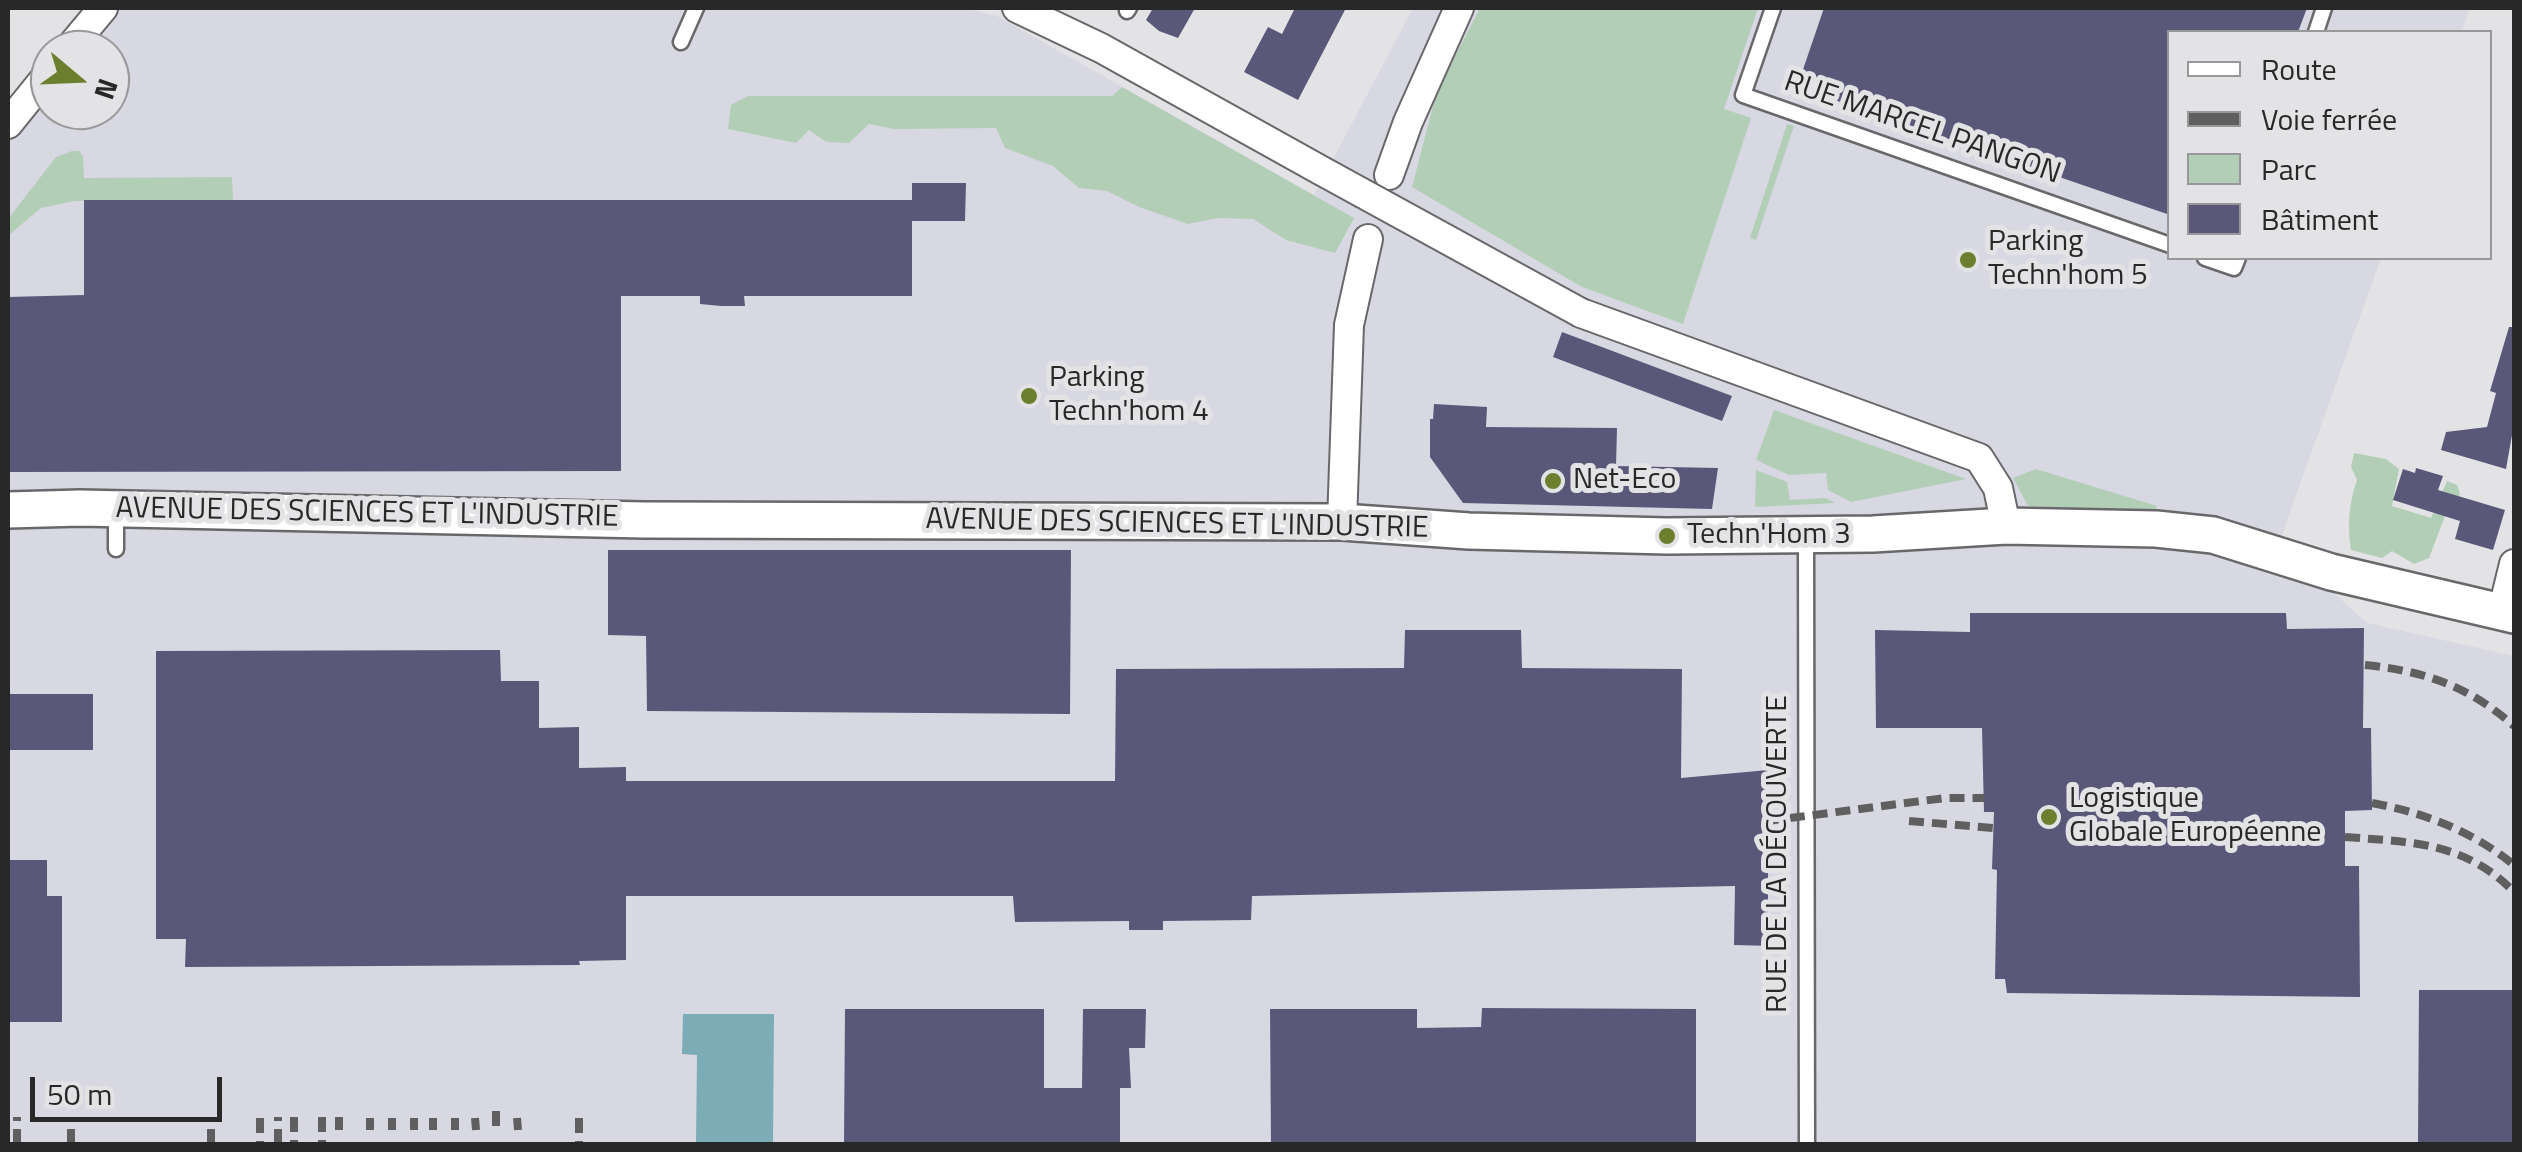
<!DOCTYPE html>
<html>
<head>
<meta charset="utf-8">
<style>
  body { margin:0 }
  #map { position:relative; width:2522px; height:1152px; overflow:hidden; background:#e3e3e6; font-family:"Titillium Web",sans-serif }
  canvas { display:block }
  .frame { position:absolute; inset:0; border:10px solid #282829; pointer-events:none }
  .legend { position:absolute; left:2167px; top:30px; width:325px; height:230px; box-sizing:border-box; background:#e3e3e6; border:2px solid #98989a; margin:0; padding:12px 18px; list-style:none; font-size:30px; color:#282829 }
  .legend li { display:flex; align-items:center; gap:20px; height:50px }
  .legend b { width:50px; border:2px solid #98989a }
  .north { position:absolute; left:30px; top:30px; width:100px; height:100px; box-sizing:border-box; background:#e3e3e6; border:2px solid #98989a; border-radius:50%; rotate:109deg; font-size:28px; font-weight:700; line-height:40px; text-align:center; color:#282829 }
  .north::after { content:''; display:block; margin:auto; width:35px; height:45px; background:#6c7f2e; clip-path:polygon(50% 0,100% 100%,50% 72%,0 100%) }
  .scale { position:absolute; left:30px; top:1077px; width:192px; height:45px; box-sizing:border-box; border:5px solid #282829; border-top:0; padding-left:12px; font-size:30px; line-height:35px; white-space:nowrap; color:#282829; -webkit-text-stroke:8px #e3e3e6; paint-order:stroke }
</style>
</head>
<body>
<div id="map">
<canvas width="2522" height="1152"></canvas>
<div class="frame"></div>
<ul class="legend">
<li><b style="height:12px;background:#fff"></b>Route</li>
<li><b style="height:12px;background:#5f5f60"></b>Voie ferrée</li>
<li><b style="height:28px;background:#b3ceb6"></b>Parc</li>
<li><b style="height:28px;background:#5a5879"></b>Bâtiment</li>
</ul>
<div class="north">N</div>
<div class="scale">50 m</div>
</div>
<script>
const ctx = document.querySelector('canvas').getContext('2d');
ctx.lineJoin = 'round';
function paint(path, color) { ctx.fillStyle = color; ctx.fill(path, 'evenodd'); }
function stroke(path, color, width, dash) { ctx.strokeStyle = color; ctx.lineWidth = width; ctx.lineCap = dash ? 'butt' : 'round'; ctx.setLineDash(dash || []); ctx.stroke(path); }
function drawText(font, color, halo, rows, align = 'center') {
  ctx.font = font + ' "Titillium Web",sans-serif'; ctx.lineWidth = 10; ctx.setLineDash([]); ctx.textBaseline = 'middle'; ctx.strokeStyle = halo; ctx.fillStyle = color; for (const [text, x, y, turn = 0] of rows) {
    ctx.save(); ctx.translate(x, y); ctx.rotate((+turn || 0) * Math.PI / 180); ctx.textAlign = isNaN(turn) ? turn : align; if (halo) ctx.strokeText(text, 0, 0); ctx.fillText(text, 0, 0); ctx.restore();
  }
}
const built = new Path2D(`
  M121 8H963L997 16 1314 195 1413 8H2470L2461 32H2170V258H2381L2279 543 2367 623 2514 656V1144H8V142L50 92V110H110V50H85Z`);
const green = new Path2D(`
  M1480 8H1758L1724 109 1751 118 1683 324 1582 287 1412 187 1437 91Z
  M1122 87 1354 218 1335 253 1286 240 1253 219 1218 218 1188 224 1139 207 1107 191 1079 188 1053 166 1005 148 996 128 894 129 869 124 849 143 826 142 809 130 796 143 728 129 731 105 748 96H1112Z
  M1787 124 1794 126 1756 240 1750 238Z
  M72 151H79L83 156 84 178 232 177 233 200 75 201 41 208 8 236V219L56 157Z
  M1774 410 1966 479 1851 502 1828 490 1826 473 1789 475 1756 460Z
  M2354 453 2386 459 2399 469 2392 506 2431 518 2447 481 2457 485 2460 494 2445 516 2429 558 2414 564 2392 551 2382 558 2351 550C2347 528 2349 501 2357 480L2351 467Z
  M2036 469 2157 506 2155 512 2028 506 2013 478Z
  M1756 470 1787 482 1790 500 1825 498 1836 503 1755 507Z`);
const water = new Path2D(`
  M683 1014H774L773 1144H696L697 1055 682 1054Z`);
const building = new Path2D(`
  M1153 8H1195L1178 38 1159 31 1146 20Z
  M1295 8H1346L1298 100 1244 72 1268 27 1282 34Z
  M1824 8H2307L2298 32H2170V215L1797 87Z
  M912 183H966L965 221H912V296H744L745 306H721L700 304V296H621V471L8 472V297L84 295V200H912Z
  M2509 327H2514V424L2506 469 2441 450 2446 432 2487 427 2496 393 2490 391Z
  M1562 332 1732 396 1722 421 1553 357Z
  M1434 404 1487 407 1486 427 1617 428 1616 466 1718 468 1712 509 1463 503 1430 457V419H1433Z
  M2416 468 2443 476 2438 490 2505 510 2493 550 2455 539 2460 521 2393 500 2403 469 2415 473Z
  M608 550H1071L1070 714 647 711 646 636 608 635Z
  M1970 613H2286L2287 629 2364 628 2363 728H2371L2372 810 2345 811V866H2359L2360 997 2007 993 2005 979H1995L1997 870 1992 869 1994 812H1984L1982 728H1876L1875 630 1970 632Z
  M1405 630H1521L1522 668 1682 669 1681 778 1768 770V916H1773V946L1734 945 1735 886 1252 896 1251 920 1163 921V930H1129V921L1015 922 1013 896H626V960L579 961 580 965 185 967 186 939H156V651L500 650 501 681H539V728L579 727V768L626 767V781H1115L1116 669 1404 668Z
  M9 694H93V750H9Z
  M8 860H47V896H62V1022H8Z
  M2419 990H2514V1144H2418Z
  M1482 1008 1696 1009V1144H1271L1270 1009H1417V1028L1481 1027Z
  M845 1009H1044V1088H1082L1083 1009H1146L1145 1048H1129L1131 1088H1120V1142L844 1144Z`);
const service = new Path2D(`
  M1773 8 1743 95 2170 245
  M1127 11 1129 8
  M2316 32 2324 8
  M681 42 696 8
  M2205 258 2234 268 2238 258
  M116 510V549
  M1806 535 1807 1144`);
const minor = new Path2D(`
  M1017 8 1101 48 1322 171
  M68 50 103 8
  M8 124 50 72
  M1389 175 1408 122 1459 8
  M1581 313 1979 458 1998 488 2006 526
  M1342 522 1349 325 1368 239
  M2502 613 2514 564`);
const tertiary = new Path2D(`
  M8 510 80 508 644 520 1342 522 1469 531 1667 536 1873 534 2006 526 2156 529 2213 535 2331 572 2514 615`);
const rail = new Path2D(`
  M2365 665C2424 671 2469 686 2514 726
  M2372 803C2425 813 2472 831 2514 865
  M1767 821 1945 798H1984
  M1909 821 1994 828
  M2345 837C2411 842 2465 842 2514 892
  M496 1111V1130
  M294 1117V1144
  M322 1117V1144
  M339 1117V1130
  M260 1118V1144
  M370 1118V1130
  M392 1118V1130
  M475 1118 476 1130
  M517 1118 518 1130
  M579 1118V1144
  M414 1130V1118
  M433 1130V1118
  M455 1130V1118
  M17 1144V1117
  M71 1144V1117
  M211 1144V1117
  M278 1144V1117`);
const minorBridge = new Path2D(`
  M1322 171 1581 313`);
const markers = [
  [1968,260,10,"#6c7f2e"],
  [1029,396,10,"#6c7f2e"],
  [1553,481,10,"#6c7f2e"],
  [1667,536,10,"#6c7f2e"],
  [2049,817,10,"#6c7f2e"]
];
const streetNames = [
  ["RUE MARCEL PANGON",1922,129,19],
  ["AVENUE DES SCIENCES ET L'INDUSTRIE",367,514,1],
  ["AVENUE DES SCIENCES ET L'INDUSTRIE",1177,525,1],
  ["RUE DE LA DÉCOUVERTE",1779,854,-90]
];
const poiNames = [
  ["Parking",1988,243],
  ["Techn'hom 5",1988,277],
  ["Parking",1049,379],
  ["Techn'hom 4",1049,413],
  ["Net-Eco",1573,481],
  ["Techn'Hom 3",1687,536],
  ["Logistique",2069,800],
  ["Globale Européenne",2069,834]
];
paint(built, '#d8d8e2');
paint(green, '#b3ceb6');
paint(water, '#7cadb7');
paint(building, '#5a5879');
stroke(service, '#68686b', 19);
stroke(minor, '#68686b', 32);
stroke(tertiary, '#68686b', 40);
stroke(service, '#fff', 14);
stroke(minor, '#fff', 28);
stroke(tertiary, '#fff', 35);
stroke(rail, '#5f5f60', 8, [15, 8]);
stroke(minorBridge, '#68686b', 32, []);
stroke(minorBridge, '#fff', 28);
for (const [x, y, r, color] of markers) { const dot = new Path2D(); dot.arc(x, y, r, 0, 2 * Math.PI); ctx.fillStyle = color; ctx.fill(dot); stroke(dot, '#e3e3e6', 4); }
drawText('30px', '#282829', '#e3e3e6', streetNames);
drawText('30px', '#282829', '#e3e3e6', poiNames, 'left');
</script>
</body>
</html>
